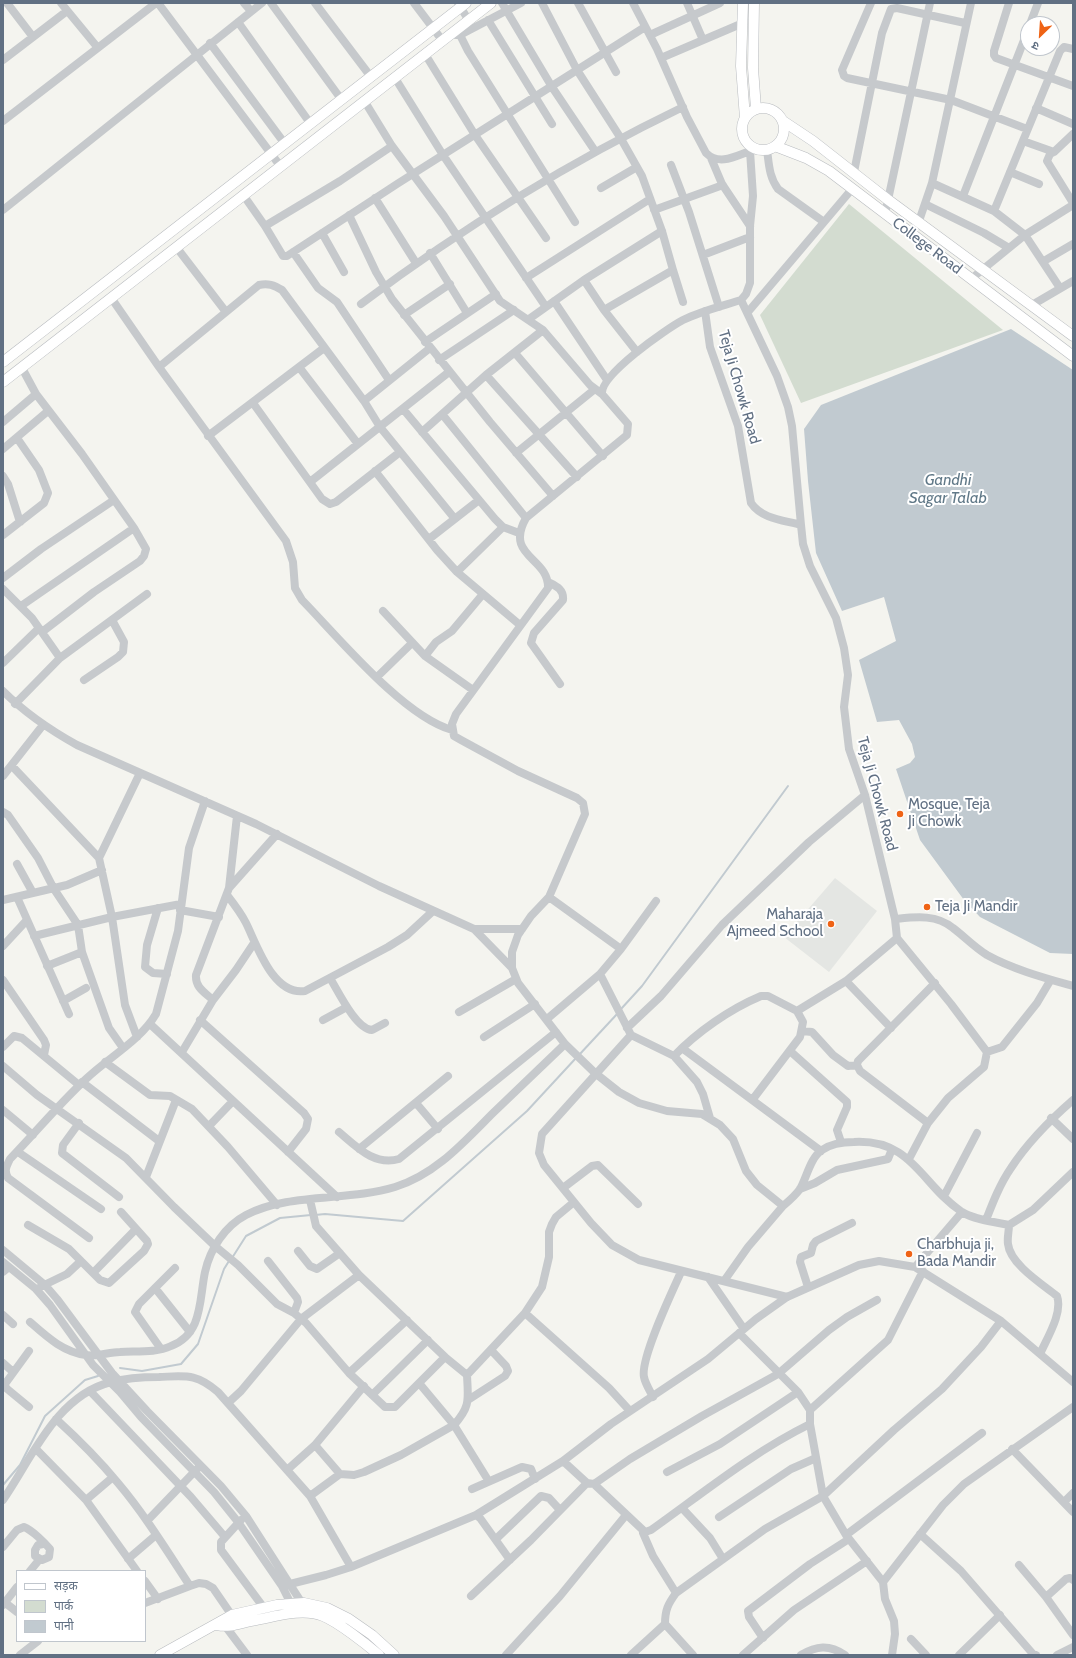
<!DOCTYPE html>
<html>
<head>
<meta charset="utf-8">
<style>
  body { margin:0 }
  #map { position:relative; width:1076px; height:1658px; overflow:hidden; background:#f4f4ef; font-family:Cabin,"Noto Sans Devanagari",sans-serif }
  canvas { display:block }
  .frame { position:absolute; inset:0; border:4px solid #617083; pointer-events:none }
  .legend { position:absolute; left:16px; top:1570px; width:130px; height:72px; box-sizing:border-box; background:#fff; border:1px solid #c0c6cd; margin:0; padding:5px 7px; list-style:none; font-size:12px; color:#617083 }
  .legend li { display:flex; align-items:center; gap:8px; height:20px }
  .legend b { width:20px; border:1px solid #c0c6cd }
  .north { position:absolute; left:1020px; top:16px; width:40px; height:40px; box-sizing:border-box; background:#fff; border:1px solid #c0c6cd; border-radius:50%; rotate:205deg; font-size:11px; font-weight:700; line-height:16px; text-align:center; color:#617083 }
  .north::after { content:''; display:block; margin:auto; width:14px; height:18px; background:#ef6315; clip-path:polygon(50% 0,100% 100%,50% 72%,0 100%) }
</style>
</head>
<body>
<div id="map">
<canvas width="1076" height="1658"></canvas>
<div class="frame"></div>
<ul class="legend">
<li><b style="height:5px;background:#fff"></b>सड़क</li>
<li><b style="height:11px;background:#d3dcd0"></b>पार्क</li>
<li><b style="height:11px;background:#c1cad0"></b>पानी</li>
</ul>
<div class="north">उ</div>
</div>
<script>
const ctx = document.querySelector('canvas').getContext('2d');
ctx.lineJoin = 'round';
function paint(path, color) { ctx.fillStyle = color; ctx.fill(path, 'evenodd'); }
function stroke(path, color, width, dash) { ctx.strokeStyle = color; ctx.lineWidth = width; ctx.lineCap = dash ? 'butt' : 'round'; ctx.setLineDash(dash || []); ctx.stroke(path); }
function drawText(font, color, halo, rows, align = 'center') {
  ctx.font = font + ' Cabin,sans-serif'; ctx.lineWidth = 4; ctx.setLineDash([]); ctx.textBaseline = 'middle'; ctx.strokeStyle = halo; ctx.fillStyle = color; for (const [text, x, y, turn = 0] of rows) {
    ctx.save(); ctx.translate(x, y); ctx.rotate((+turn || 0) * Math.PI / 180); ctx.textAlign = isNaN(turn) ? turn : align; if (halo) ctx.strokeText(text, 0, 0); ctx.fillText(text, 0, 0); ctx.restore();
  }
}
const built = new Path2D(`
  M835 878 877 911 829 972 784 937Z`);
const green = new Path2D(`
  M849 204 1003 330 801 403 760 315Z`);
const water = new Path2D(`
  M1011 329 1073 370V954L1050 953 980 917 964 900 920 840 896 769 910 763 915 757 912 744 899 720 877 722 859 660 896 641 884 597 842 611 816 553 808 481 804 429 821 405Z`);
const stream = new Path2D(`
  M621 1009 642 986 788 786
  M579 1055 618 1013
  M315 1215 325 1214 403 1221 527 1111 576 1058
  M232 1258 246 1236 280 1218 311 1215
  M120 1368 142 1371 181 1364 198 1344 224 1269 229 1261
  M3 1485 20 1465 45 1416 85 1380 98 1376`);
const minor = new Path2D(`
  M7 3 33 37
  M61 3 98 48
  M158 3 281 167
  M244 3 251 11
  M271 3 341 99
  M315 3 371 77
  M414 3 442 40
  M458 3 469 21
  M502 3 552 87 595 151
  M542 3 577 70 620 137 642 176 662 231 673 270 604 310
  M578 3 616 72
  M633 3 657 49 687 117 706 153C719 166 736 156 750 151L752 148
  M687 3 703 40
  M871 3 842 70 844 76 847 78 951 100 1027 129
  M1009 3 994 51V55L996 58 1073 86
  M488 20 552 124
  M238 22 310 123
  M1030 24 1038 3
  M456 35H460L521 3
  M460 35 468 51 575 222
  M650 35 720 3
  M210 43 285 144
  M425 54 475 135 546 238
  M661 58 743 23
  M3 60 67 11
  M395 78 443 155 546 307
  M365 102 392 146 444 216 500 301 543 330 590 385 602 394
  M1036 108 1073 124
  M3 121 156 3
  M1023 141 1054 152 1073 134
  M767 150C769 164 769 177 778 189L824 222
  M750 151 753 196 750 226V283L746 294 741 300C722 306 701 311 683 320 666 329 600 375 602 394L628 424 627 435 526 518C504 557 549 557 548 588L456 714 452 724 454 736 461 740 518 771 577 798 583 803 585 814 549 897 531 916 518 935 512 952V968L518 983 565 1044 595 1073 619 1092 639 1103 667 1111 702 1114 720 1125 733 1139 746 1171 757 1185 783 1206C789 1201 795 1196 800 1189 807 1177 810 1158 822 1150 832 1143 843 1142 854 1142 913 1139 921 1185 962 1212 975 1220 994 1222 1009 1225L1033 1210 1073 1172
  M1054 152 1050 154 1047 161 1073 203
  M711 158 722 184 750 226
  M671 165 689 212 719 307
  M854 172 882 33 891 9 897 8 965 23
  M1010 172 1039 184
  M932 183 994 211 1025 235 1060 288
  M601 188 637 167
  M244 196 265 226 283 256H287L397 184 645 27
  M963 196 1028 30
  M375 198 416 263
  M925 204 984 233 1009 248
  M3 210 262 3
  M654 210 723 185
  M994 211 1060 51 1064 47 1073 49
  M885 214 930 3
  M349 215 376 272 392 299 490 422 553 496
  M919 221 932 183 971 3
  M265 226 340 181 392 146
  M322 233 344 272
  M177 248 226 312
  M293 252 318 288 337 302 389 380
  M430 253 467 313
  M703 255 750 237
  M1044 261 1073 244
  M673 270 683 302
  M526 278 650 199
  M971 279 1025 235 1073 205
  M584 280 604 310 637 352
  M112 299 159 367 286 541 293 562 295 588 302 600C339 638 403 716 452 730
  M741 300 777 376 788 407 792 426 801 525
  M554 301 607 380
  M361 304C462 228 569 162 683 107
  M1032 305 1073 281
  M705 311 710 347 738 426 751 503C762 519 783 520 801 525L803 544 810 566 836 618 844 648 848 675 844 707 849 749 865 795 895 919 897 938 951 1004 987 1052 984 1067 948 1098 928 1123 909 1159
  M748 312 852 189
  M404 315 450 284
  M529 319 584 280 662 231
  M425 342 496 294
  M515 353 603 456
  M439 360 514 310
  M159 367 259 285C268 283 274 285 282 290L364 401 380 427 455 519
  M299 367 358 444
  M22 368 36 394 82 454 134 528 146 549 144 556 140 561 94 592 42 632
  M486 375 577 477
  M364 401 430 348
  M253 403 322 499 330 504 336 502 400 452
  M403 409 495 519 503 527 519 533
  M442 414 526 518
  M3 422 36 394
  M422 432 486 375 543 330
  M208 436 324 348
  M3 449 48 411
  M516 453 595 389
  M375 471 437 550 457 572 520 625
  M3 476 8 484 20 522
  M310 482 449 372
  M3 535 44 503 48 493 39 470 17 438
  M429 539 479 500
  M457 572 503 527
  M3 578 41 549 114 500
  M548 582C556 586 564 589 563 600L534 633 531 643 560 684
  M3 589 32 618 60 658
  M21 606 134 528
  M383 611 425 656 473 690
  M425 656 436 642 452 631 483 594
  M3 663 39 628
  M377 677 412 643
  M84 680 118 657 123 652 124 642 112 620
  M3 691C25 713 50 730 77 745L256 824 379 886 474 929 512 968
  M15 704 60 658 147 594
  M12 766 99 858 112 917 125 1005 137 1037
  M3 776 43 725
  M3 812 8 815 38 858 54 889 78 925 82 952 109 1028 123 1048
  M99 858 140 773
  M17 864 33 893
  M229 888 277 834
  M227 895C234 904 241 913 246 923 257 945 273 996 305 991L388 947 407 935 433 911
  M17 897 69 1014
  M549 897 621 949 600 974 631 1035 674 1056
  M3 900 67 885 102 870
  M158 908 147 945 145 967 153 973 167 974
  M180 910 219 917
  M895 919C915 917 936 914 953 928 965 937 974 947 987 955 1012 969 1045 978 1073 986
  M474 929H522
  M34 936 112 917 181 904
  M3 946 27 920
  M621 949 656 901
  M47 966 82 952
  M330 978C338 991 356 1029 372 1030L385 1023
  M3 980 44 1040 46 1045 44 1055
  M846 981 891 1028
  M213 1000C204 992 195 987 196 975L229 888 237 816
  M63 1001 86 988
  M459 1012 516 979
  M547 1019 600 974
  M200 1020 304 1113 308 1119 306 1129 288 1152
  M323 1020 347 1007
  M150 1024 337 1197
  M627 1028 661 996 722 925 809 842 865 795
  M802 1031 812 1032 833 1055 848 1066 857 1065
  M484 1037 535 1004
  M3 1047 14 1036 22 1038 79 1085
  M682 1048 821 1151
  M790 1051 847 1102V1107L837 1130 841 1142
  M182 1052 213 1000 236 970 254 943
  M987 1052 1002 1047 1037 1003 1050 981
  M105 1062 150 1095 170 1096 192 1109 228 1147 277 1205
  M3 1066 37 1095 126 1158 174 1207 215 1246 238 1265 277 1304 294 1313 306 1323 349 1373 385 1407H395L445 1357 467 1375 525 1313 609 1388 630 1411
  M82 1082 159 1141
  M753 1099 800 1037 803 1022 797 1011
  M416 1103 438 1129
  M3 1110 33 1135
  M710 1118 703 1094 697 1082 674 1056C697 1032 730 1009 761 996H768L797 1011 846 981 897 938
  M1051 1118 1073 1139
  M79 1123 63 1145 62 1153 119 1197
  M928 1123 860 1071 857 1065 858 1061 935 983
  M209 1126 233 1101
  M339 1132C357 1147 374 1166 399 1159L556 1032
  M359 1149 448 1076
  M18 1152 101 1209
  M146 1177 176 1100
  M563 1188 592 1166 598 1165 638 1204
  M800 1189 815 1183 837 1170 888 1159 892 1149
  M944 1196 977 1133
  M310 1200 316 1226 359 1275 445 1357
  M574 1202 591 1223 612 1245 639 1260 787 1297
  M986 1220C993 1202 1000 1184 1011 1168 1028 1142 1050 1120 1073 1100
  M28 1225 69 1249 100 1280 109 1283 144 1251 148 1244 147 1241 121 1212
  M1009 1225C1009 1231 1007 1238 1008 1244 1010 1264 1042 1284 1057 1296 1063 1313 1047 1338 1040 1354
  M89 1238 8 1178C4 1171 6 1167 10 1159 36 1132 59 1104 86 1079 109 1057 140 1041 156 1014L178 931 189 848 205 801
  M3 1250 45 1285 57 1299 112 1373 147 1411 221 1486 246 1516 305 1608
  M298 1251 310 1266 317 1269 340 1253
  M268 1261 297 1298 298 1302 294 1313
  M3 1262 36 1289 50 1305 93 1365 120 1392 141 1417 214 1492 238 1522 282 1586 291 1604 292 1609
  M915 1267 962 1212
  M3 1272 9 1267
  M93 1273 136 1229
  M708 1277 744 1329
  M724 1281 748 1247 783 1206
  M40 1287 67 1274 81 1261
  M808 1287 800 1262 801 1257 811 1253 813 1245 816 1241 852 1223
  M155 1288 190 1332
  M525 1313 542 1287 549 1257V1232L552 1224 556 1217 574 1202 544 1165 539 1153 542 1134 631 1035
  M3 1315 13 1324
  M30 1322C47 1337 63 1352 86 1355 96 1357 109 1352 120 1352 137 1351 156 1353 171 1346 203 1334 199 1300 205 1272 210 1249 225 1226 246 1215 287 1193 349 1201 395 1187 435 1175 464 1142 493 1113 517 1090 541 1067 565 1044
  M739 1333 798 1392 810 1410V1424L823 1496 846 1535 883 1582 885 1599 894 1621 895 1634 892 1655
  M161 1349 135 1312 139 1304 175 1268
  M29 1351 5 1384 6 1388 29 1407
  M3 1363 13 1372
  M349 1373 407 1320
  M467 1375C468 1399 471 1406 454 1425L488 1480
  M90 1391 191 1497 225 1537
  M372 1395 428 1340
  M653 1397C650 1391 645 1383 644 1377 640 1359 672 1292 681 1272
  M468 1400 505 1376 508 1371 506 1366 491 1350
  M228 1403 241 1391 301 1319 359 1275
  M810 1410 888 1340 923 1271
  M56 1419C78 1439 99 1460 118 1483 145 1515 167 1551 190 1586
  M315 1445 340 1474
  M36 1449 86 1500 137 1571
  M1012 1449 1073 1512
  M563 1461 587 1483 594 1484 645 1532 651 1530C703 1493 753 1452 810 1424
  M287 1470 315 1445 364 1386
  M667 1472 720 1444 798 1392
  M594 1484 630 1459 702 1416 778 1374 829 1330 847 1317 877 1300
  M472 1489 522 1467 531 1469 535 1479
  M310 1496 340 1474 354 1475 364 1472 401 1455 454 1425 419 1383
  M3 1500C32 1458 56 1396 111 1382 126 1378 143 1377 159 1377 186 1376 196 1373 218 1392L310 1496 351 1567
  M86 1500 113 1477
  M1064 1502 1073 1493
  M682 1508 710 1538 723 1559
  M476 1515 480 1518 510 1560
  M719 1517 791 1469 816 1458
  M241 1520 221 1542V1550L264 1608
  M147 1521 198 1468
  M645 1532 643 1533 653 1556 676 1593
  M920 1534 961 1571 1033 1654 1036 1655
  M846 1535 982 1433
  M496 1539 541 1496 549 1498 560 1510
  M3 1547 17 1530 24 1527C32 1530 45 1543 50 1549L49 1557 42 1560 35 1556V1550L38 1545 43 1544
  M128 1559 156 1535
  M1019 1565 1046 1597 1073 1635
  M30 1571 39 1560
  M145 1581 158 1599
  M883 1582 943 1505 964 1484 1073 1407
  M282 1586 326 1575 351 1567 476 1515 563 1461 611 1424 708 1359 756 1319 787 1297 859 1265 879 1261 915 1267 1001 1321 1073 1382
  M471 1596 531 1540 587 1483
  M1046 1597 1066 1579 1070 1578 1073 1580
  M3 1601 17 1612
  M145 1603 190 1586 199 1583 206 1584 213 1588 235 1620
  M3 1605 17 1587
  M665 1624C665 1610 668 1604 676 1593L765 1529 823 1496 894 1430 942 1389 981 1347 1001 1321
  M226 1627 247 1655
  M763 1638 749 1617 748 1611 810 1564 849 1539
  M911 1639 926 1655
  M20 1655 38 1641
  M506 1655 560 1596 626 1515
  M631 1655 665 1624 693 1655
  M743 1655 794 1610 867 1561
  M801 1655C816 1646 829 1644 845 1655
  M959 1655 1000 1615
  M1057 1655 1073 1647`);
const major = new Path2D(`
  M743 3 741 66 745 118
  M754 3 753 68 756 109
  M742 129a21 21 0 1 1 42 0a21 21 0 1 1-42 0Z
  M783 121 813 141 887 199 1073 336
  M775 146 806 158 829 171 1073 356
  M3 362 466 3
  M3 382 491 3
  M217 1625C231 1628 242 1622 256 1620 277 1616 303 1608 323 1616 338 1622 366 1644 379 1655
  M160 1655 232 1615 277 1605 304 1603 327 1608 349 1619 372 1635 394 1655`);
const markers = [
  [900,814,4,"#ef6315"],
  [927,907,4,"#ef6315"],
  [831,924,4,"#ef6315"],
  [909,1254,4,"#ef6315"]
];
const streetNames = [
  ["College Road",927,246,37],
  ["Teja Ji Chowk Road",739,387,74],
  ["Teja Ji Chowk Road",877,794,75]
];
const poiNames = [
  ["Mosque, Teja",908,805],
  ["Ji Chowk",908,822],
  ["Teja Ji Mandir",935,907],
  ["Maharaja",823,915,"right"],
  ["Ajmeed School",823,932,"right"],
  ["Charbhuja ji,",917,1245],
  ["Bada Mandir",917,1262]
];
const waterNames = [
  ["Gandhi",948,480],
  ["Sagar Talab",948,498]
];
paint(built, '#e4e6e3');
paint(green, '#d3dcd0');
paint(water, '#c1cad0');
stroke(stream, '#c1cad0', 2);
stroke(major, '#b8bbbf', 11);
stroke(minor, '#c6c9cc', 8);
stroke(major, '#fff', 10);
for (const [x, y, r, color] of markers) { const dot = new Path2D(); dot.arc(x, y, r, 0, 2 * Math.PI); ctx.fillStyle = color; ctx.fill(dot); stroke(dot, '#fff', 1.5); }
drawText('15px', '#617083', '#fff', streetNames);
drawText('15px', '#617083', '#fff', poiNames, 'left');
drawText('italic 16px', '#617988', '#fff', waterNames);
</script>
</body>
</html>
